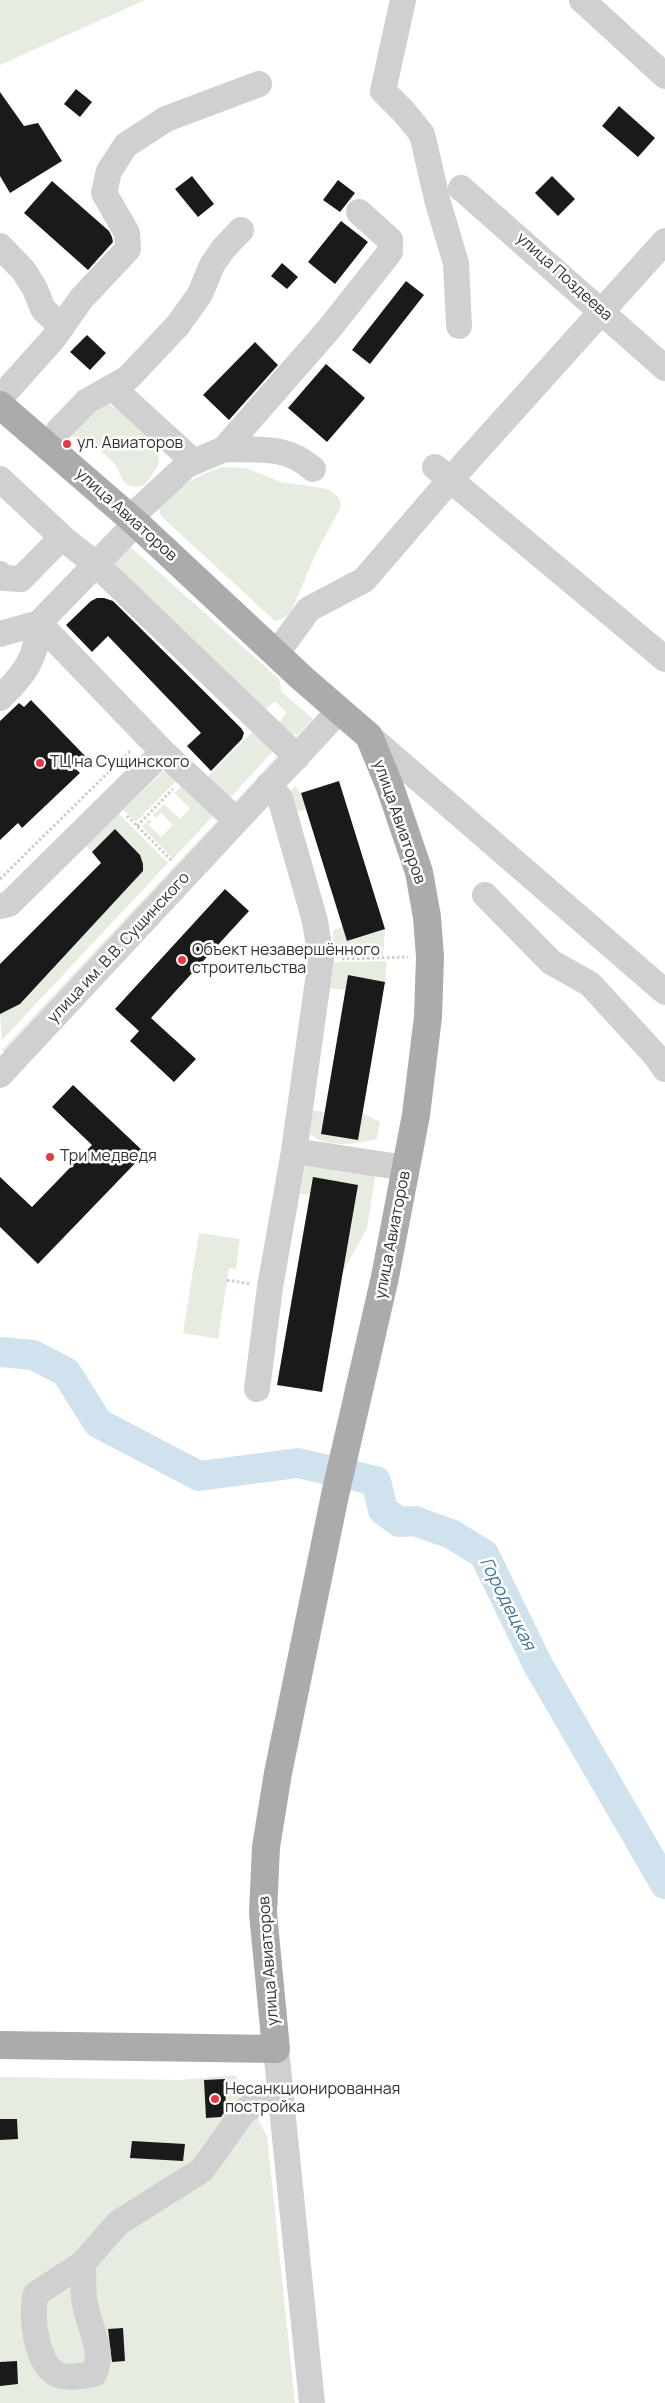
<!DOCTYPE html>
<html>
<head>
<meta charset="utf-8">
<style>
  body { margin:0 }
  canvas { display:block; background:#fff }
</style>
</head>
<body>
<canvas width="665" height="2403"></canvas>
<script>
const ctx = document.querySelector('canvas').getContext('2d');
ctx.lineJoin = 'round';
function paint(path, color) { ctx.fillStyle = color; ctx.fill(path, 'evenodd'); }
function stroke(path, color, width, dash) { ctx.strokeStyle = color; ctx.lineWidth = width; ctx.lineCap = dash ? 'butt' : 'round'; ctx.setLineDash(dash || []); ctx.stroke(path); }
function drawText(font, color, halo, rows, align = 'center') {
  ctx.font = font + ' Manrope,sans-serif'; ctx.lineWidth = 5; ctx.setLineDash([]); ctx.textBaseline = 'middle'; ctx.strokeStyle = halo; ctx.fillStyle = color; for (const [text, x, y, turn = 0] of rows) {
    ctx.save(); ctx.translate(x, y); ctx.rotate((+turn || 0) * Math.PI / 180); ctx.textAlign = isNaN(turn) ? turn : align; if (halo) ctx.strokeText(text, 0, 0); ctx.fillText(text, 0, 0); ctx.restore();
  }
}
const green = new Path2D(`
  M0 0H145L0 65Z
  M107 402C115 412 129 409 139 416 147 422 150 429 154 438 164 461 159 468 143 486 122 489 124 481 116 466 112 460 104 454 99 449 88 441 77 441 65 431Z
  M222 467 246 468 281 482 328 489 339 498 341 507 316 553 291 612 284 618 275 621 161 516 159 507C177 486 197 476 222 467Z
  M126 543 279 679 282 692 313 719 298 735 289 734 278 723 287 713 275 701 265 710 108 563Z
  M254 730 275 749 230 798 208 776Z
  M281 752 282 756 239 805H232Z
  M163 772H167L178 779 136 822 123 810Z
  M183 785 214 815 173 859 142 827 149 819 152 821 148 825 161 837 173 825 161 813 156 818 153 815 164 804 180 819 190 808 174 793Z
  M295 786 301 793 306 809 297 812 291 791Z
  M117 812 168 863 2 1040 0 1012 21 1004 143 871C144 853 127 841 115 829L92 852 84 845Z
  M218 820 219 821 6 1051H1Z
  M343 927 348 941 385 929 383 955 335 956 333 930Z
  M387 961 385 982 348 975 345 990 330 988 334 962Z
  M311 1110 325 1112 321 1134 358 1140 363 1113 380 1122 377 1139C356 1144 327 1149 308 1133Z
  M311 1165 376 1172 367 1228 343 1272 310 1195 300 1194 305 1167Z
  M199 1233 240 1239 236 1269 229 1268 218 1339 183 1333Z
  M235 2075 267 2136 295 2403H0V2077L180 2080Z`);
const river = new Path2D(`
  M0 1352 33 1355 66 1372 98 1423 199 1476 298 1463 376 1481 383 1510 399 1522 415 1521 451 1534 484 1554 538 1665 665 1884`);
const building = new Path2D(`
  M76 89 92 102 80 117 64 104Z
  M0 92 24 126 38 123 62 161 10 193 0 176Z
  M619 106 655 138 638 157 602 126Z
  M192 176 214 204 198 217 175 189Z
  M552 176 575 199 558 216 535 193Z
  M338 180 355 193 340 212 323 200Z
  M52 181 109 231 112 237 113 242 88 270 24 213Z
  M341 221 368 242 335 284 308 262Z
  M282 263 298 277 287 289 271 276Z
  M406 281 424 295 370 364 352 350Z
  M87 335 106 353 90 370 70 352Z
  M255 342 278 365 229 420 203 395Z
  M326 364 365 398 327 442 288 408Z
  M97 598H104L113 601 241 728 244 733 242 739 211 771 187 746 201 733 108 636 92 652 66 625 91 601Z
  M31 700 86 757 75 768 80 773 22 828 18 823 0 840V721L19 703 24 707Z
  M339 781 385 929 347 941 301 793Z
  M115 829 140 855 143 864V871L20 1004 0 1014V964L101 863 92 852Z
  M225 889 249 911 151 1018 196 1059 174 1082 130 1041 139 1031 115 1009Z
  M348 975 385 982 358 1140 321 1134Z
  M73 1085 145 1153 38 1264 0 1227V1177L32 1207 92 1145 52 1107Z
  M313 1177 358 1185 322 1392 277 1385Z
  M225 2079 226 2110 221 2117 206 2118 204 2080Z
  M0 2119H17L18 2139 0 2140Z
  M132 2141 185 2144 183 2161 130 2158Z
  M123 2328 125 2361 112 2362 108 2329Z
  M17 2361 18 2384 0 2386V2362Z`);
const path = new Path2D(`
  M127 816 172 861
  M137 826 173 789
  M0 879 131 750
  M342 959 408 957
  M227 1280 251 1284`);
const minor = new Path2D(`
  M403 0 383 91 403 111 422 134 438 203 456 263 459 326
  M582 0 665 76
  M461 188 665 368
  M0 246 24 271 35 289 43 309 62 327
  M112 387 194 462
  M0 398 53 339 81 299 128 249 127 233 104 193 109 171 126 145 166 119 259 84
  M59 430 87 401 128 378 178 325 200 294 212 265 223 249 241 230
  M224 449C258 450 287 445 313 469
  M435 467 665 659
  M0 479 65 540 97 565 297 757
  M130 518 187 465 224 449 329 329 390 252V240L359 212
  M136 523 39 623 163 752 236 820
  M0 574 4 578 21 579 62 537
  M0 634 39 623C37 658 24 675 0 698
  M276 654 309 609 364 580 450 480 665 241
  M369 736 665 992
  M485 895 551 962 590 984 656 1056 665 1069
  M0 906 9 904 163 752
  M0 1075 339 711
  M294 1151 406 1168
  M257 1389 270 1287 294 1151 321 959 315 921 280 798 268 786
  M276 2049 312 2403
  M83 2263C83 2275 83 2287 84 2298 86 2322 106 2351 94 2374 84 2375 69 2379 59 2375 36 2367 30 2315 36 2294L83 2263 118 2223 202 2170 244 2111 259 2102 281 2096`);
const major = new Path2D(`
  M0 405 136 523 303 679 369 736 390 787 419 872 427 917 430 957 428 1017 416 1115 385 1277 335 1495 278 1773 266 1847 263 1913 276 2049 0 2045`);
const markers = [
  [67,444,5,"#e63946"],
  [40,763,5,"#e63946"],
  [182,960,5,"#e63946"],
  [50,1157,5,"#e63946"],
  [215,2099,5,"#e63946"]
];
const streetNames = [
  ["улица Поздеева",564,277,42],
  ["улица Авиаторов",126,515,42],
  ["улица Авиаторов",399,822,71],
  ["улица им. В.В. Сущинского",119,948,-47],
  ["улица Авиаторов",393,1235,-79],
  ["улица Авиаторов",269,1961,-94]
];
const poiNames = [
  ["ул. Авиаторов",77,444],
  ["ТЦ на Сущинского",50,763],
  ["Объект незавершённого",192,951],
  ["строительства",192,969],
  ["Три медведя",60,1157],
  ["Несанкционированная",225,2090],
  ["постройка",225,2108]
];
const waterNames = [
  ["Городецкая",507,1604,63]
];
paint(green, '#e6ecdf');
stroke(river, '#cfe2ee', 30);
paint(building, '#1a1a1a');
stroke(path, '#cdcdcd', 3, [2.5, 2.5]);
stroke(minor, '#d0d0d0', 26);
stroke(major, '#ababab', 28);
for (const [x, y, r, color] of markers) { const dot = new Path2D(); dot.arc(x, y, r, 0, 2 * Math.PI); ctx.fillStyle = color; ctx.fill(dot); stroke(dot, '#fff', 2); }
drawText('16px', '#333', '#fff', streetNames);
drawText('16px', '#333', '#fff', poiNames, 'left');
drawText('italic 18px', '#3f7597', '#fff', waterNames);
</script>
</body>
</html>
